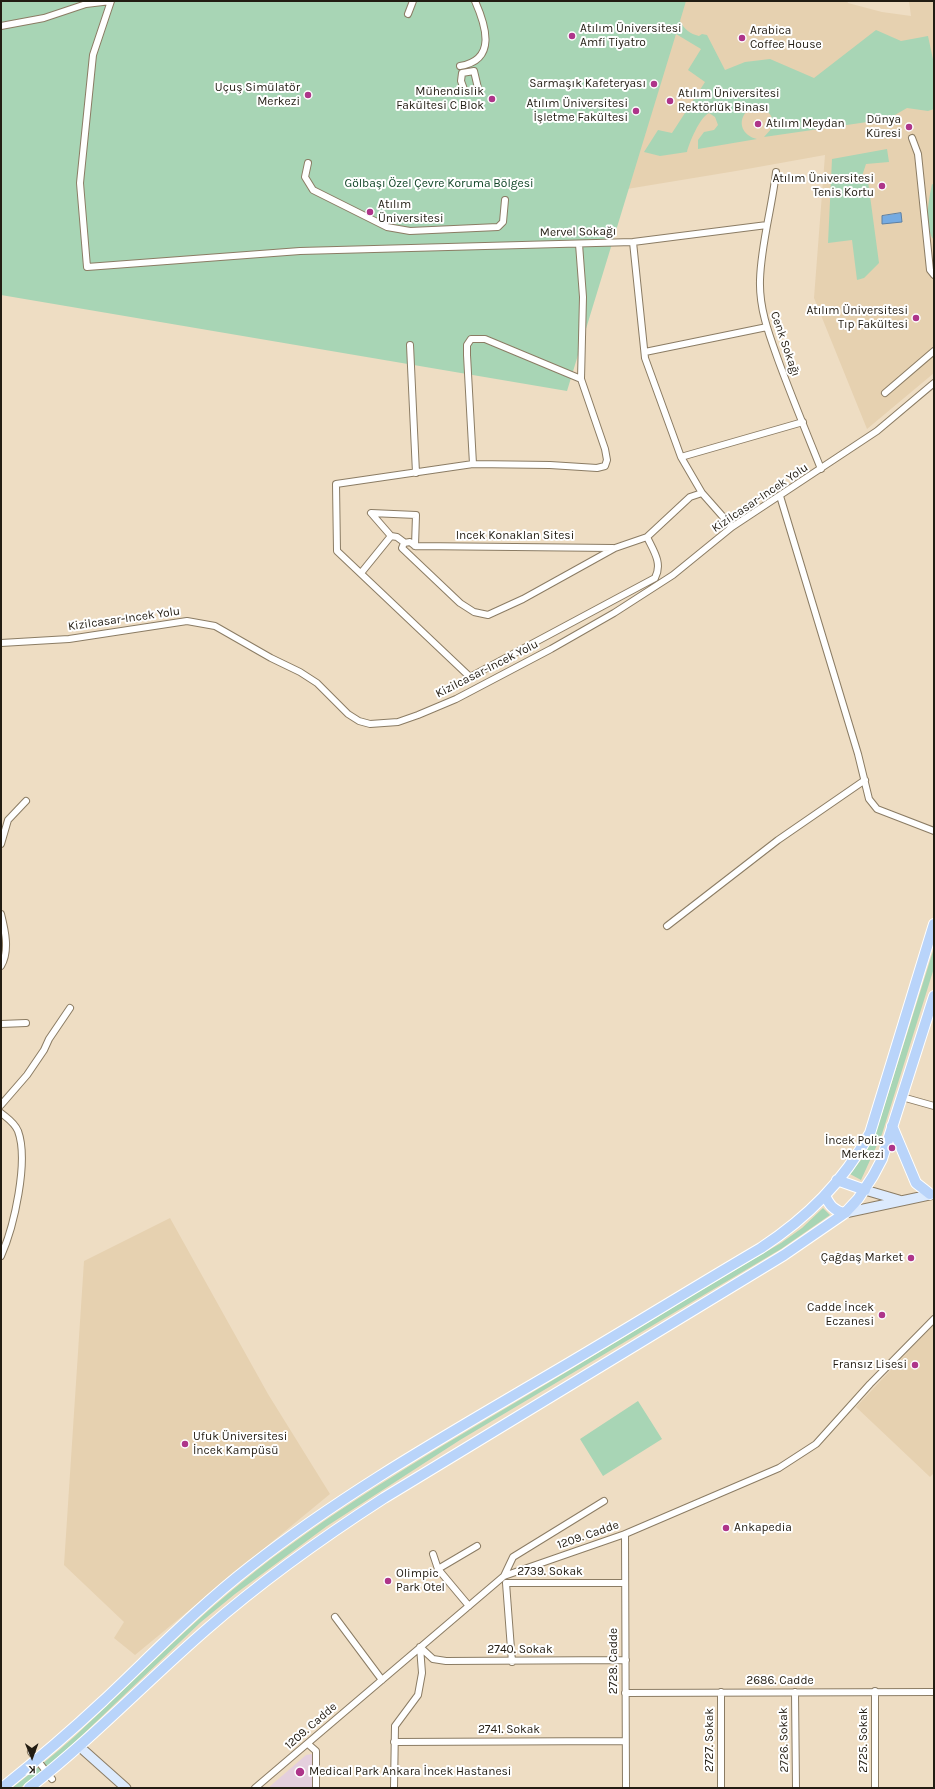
<!DOCTYPE html>
<html>
<head>
<meta charset="utf-8">
<style>
  body { margin:0 }
  #map { position:relative; width:935px; height:1789px; overflow:hidden; background:#eeddc3; font-family:Karla,sans-serif }
  canvas { display:block }
  .frame { position:absolute; inset:0; border:2px solid #221c12; pointer-events:none }
  .north { position:absolute; left:12px; top:1737px; width:40px; height:40px; -webkit-text-stroke:3px #fff; paint-order:stroke; rotate:179deg; font-size:11px; font-weight:700; line-height:16px; text-align:center; color:#221c12 }
  .north::after { content:''; display:block; margin:auto; width:14px; height:18px; background:#221c12; clip-path:polygon(50% 0,100% 100%,50% 72%,0 100%) }
</style>
</head>
<body>
<div id="map">
<canvas width="935" height="1789"></canvas>
<div class="frame"></div>
<div class="north">K</div>
</div>
<script>
const ctx = document.querySelector('canvas').getContext('2d');
ctx.lineJoin = 'round';
function paint(path, color) { ctx.fillStyle = color; ctx.fill(path, 'evenodd'); }
function stroke(path, color, width, dash) { ctx.strokeStyle = color; ctx.lineWidth = width; ctx.lineCap = dash ? 'butt' : 'round'; ctx.setLineDash(dash || []); ctx.stroke(path); }
function drawText(font, color, halo, rows, align = 'center') {
  ctx.font = font + ' Karla,sans-serif'; ctx.lineWidth = 4; ctx.setLineDash([]); ctx.textBaseline = 'middle'; ctx.strokeStyle = halo; ctx.fillStyle = color; for (const [text, x, y, turn = 0] of rows) {
    ctx.save(); ctx.translate(x, y); ctx.rotate((+turn || 0) * Math.PI / 180); ctx.textAlign = isNaN(turn) ? turn : align; if (halo) ctx.strokeText(text, 0, 0); ctx.fillText(text, 0, 0); ctx.restore();
  }
}
const built = new Path2D(`
  M639 1V11L691 1H847L848 3 882 12 911 16 909 1H934V373L867 429 814 298 825 155 736 171 512 208Z
  M170 1218 268 1394 330 1494 135 1655 114 1638 124 1622 64 1565 84 1261Z
  M934 1324V1473L930 1477 856 1407Z`);
const medical = new Path2D(`
  M312 1754V1788H268L306 1755Z`);
const green = new Path2D(`
  M1 1H686L680 21C684 29 690 34 699 36L702 34 707 35 725 70 745 62 770 59 814 78 876 30 901 41 928 36 934 64V109L928 111 907 108 888 119 764 137 772 128C776 112 760 102 746 112 737 123 743 136 757 139L698 149V140L704 132 714 130 718 125 715 117 709 113C700 117 689 143 687 152L660 156 644 152 658 130 672 133 705 82 688 70 701 49 676 34 567 391 1 295Z
  M887 149 889 162 866 164 862 176 868 181 879 263 864 278 857 280 852 240 828 243 832 159Z
  M932 184 934 185V240C923 227 929 199 932 184Z
  M934 948V968L914 1032 882 1134 861 1180 850 1174 864 1156 877 1129Z
  M823 1208 830 1215 781 1249 460 1440 327 1526 235 1594 201 1622 75 1742 45 1769 20 1788H12C33 1771 54 1755 74 1737 135 1680 192 1621 257 1570 343 1503 439 1448 533 1392 616 1343 698 1291 781 1243L802 1228Z
  M638 1401 662 1439 603 1476 580 1439Z`);
const water = new Path2D(`
  M901 213 902 222 882 224V216Z`);
const street = new Path2D(`
  M111 1 93 55 80 183 87 267 300 251 633 242 767 225
  M408 14 413 1
  M1 26 44 18 86 4 111 1
  M460 66C497 60 486 26 475 1
  M465 92 461 81 462 73 474 71 478 88
  M912 138 918 154 930 270 934 275
  M308 163 305 177 313 190 387 227 410 231 498 227 503 222 505 200
  M776 172C772 208 761 244 760 280 759 310 770 337 780 365 793 400 807 434 821 469
  M633 242 645 358 681 457 702 493 732 527
  M579 244 583 297 581 379 605 449 607 460 605 466 597 468 550 465 473 464 336 484 337 551 470 677 655 578C663 563 653 550 647 537
  M410 345 416 473
  M645 352 767 327
  M885 393 934 351
  M681 457 803 422
  M473 464 467 355V345L471 339H485L581 379
  M780 496 858 754 869 799 877 809 934 831
  M391 536 371 513 416 515 415 546
  M415 546 410 542 404 543 402 548 460 603 474 612 488 615 523 599 615 548 647 537 690 497 702 493
  M415 546 613 548
  M361 573 391 536 397 537 405 543
  M1 643 69 639 187 621 215 626 271 658 300 672 317 683 348 714 359 721 370 724 398 722 418 715 456 699 551 649 614 613 673 575 732 527 877 431 934 383
  M1 844 8 820 26 801
  M1 914C5 930 10 951 1 966
  M667 926 778 840 865 780
  M1 1024 26 1023
  M902 1097 934 1106
  M1 1105 27 1075 44 1050 49 1039 70 1008
  M1 1113C8 1119 14 1122 18 1131 29 1161 14 1227 1 1256
  M625 1534 626 1788
  M433 1554 438 1569 469 1606
  M438 1569 477 1546
  M504 1576 513 1557 604 1501
  M335 1617 382 1680
  M420 1647 433 1659 446 1661 626 1660
  M512 1662 506 1583H625
  M875 1691V1788
  M795 1692 796 1788
  M625 1693 934 1692
  M394 1742 625 1741
  M308 1744 316 1751V1788
  M31 1752 52 1779
  M255 1788 504 1576 625 1534 779 1468 816 1444 870 1384 934 1319
  M394 1788 395 1726 418 1695 422 1673 420 1647
  M721 1788V1692`);
const secondary = new Path2D(`
  M865 1190 899 1200
  M845 1213 934 1194
  M80 1747 126 1788`);
const primary = new Path2D(`
  M892 1126 916 1183 930 1194
  M837 1180 865 1190
  M825 1195C829 1205 834 1211 845 1213
  M2 1788C36 1761 70 1732 102 1702 151 1656 198 1607 251 1566 340 1496 438 1440 535 1383 611 1339 686 1292 761 1248 808 1217 843 1182 870 1133L934 924
  M29 1788C92 1739 147 1681 207 1629 263 1580 322 1538 384 1498L784 1255 845 1213 858 1199 873 1176 882 1159 934 996`);
const markers = [
  [572,36,4,"#ae358a"],
  [742,38,4,"#ae358a"],
  [654,84,4,"#ae358a"],
  [308,95,4,"#ae358a"],
  [492,99,4,"#ae358a"],
  [670,101,4,"#ae358a"],
  [636,111,4,"#ae358a"],
  [758,124,4,"#ae358a"],
  [909,127,4,"#ae358a"],
  [882,186,4,"#ae358a"],
  [370,212,4,"#ae358a"],
  [916,318,4,"#ae358a"],
  [892,1148,4,"#ae358a"],
  [911,1258,4,"#ae358a"],
  [882,1315,4,"#ae358a"],
  [915,1365,4,"#ae358a"],
  [185,1444,4,"#ae358a"],
  [726,1528,4,"#ae358a"],
  [388,1581,4,"#ae358a"],
  [300,1772,5,"#ae358a"]
];
const poiNames = [
  ["Atılım Üniversitesi",580,29,"left"],
  ["Amfi Tiyatro",580,43,"left"],
  ["Arabica",750,31,"left"],
  ["Coffee House",750,45,"left"],
  ["Sarmaşık Kafeteryası",646,84],
  ["Uçuş Simülatör",300,88],
  ["Merkezi",300,102],
  ["Mühendislik",484,92],
  ["Fakültesi C Blok",484,106],
  ["Atılım Üniversitesi",678,94,"left"],
  ["Rektörlük Binası",678,108,"left"],
  ["Atılım Üniversitesi",628,104],
  ["İşletme Fakültesi",628,118],
  ["Dünya",901,120],
  ["Küresi",901,134],
  ["Atılım Meydan",766,124,"left"],
  ["Atılım Üniversitesi",874,179],
  ["Tenis Kortu",874,193],
  ["Atılım",378,205,"left"],
  ["Üniversitesi",378,219,"left"],
  ["Atılım Üniversitesi",908,311],
  ["Tıp Fakültesi",908,325],
  ["İncek Polis",884,1141],
  ["Merkezi",884,1155],
  ["Çağdaş Market",903,1258],
  ["Cadde İncek",874,1308],
  ["Eczanesi",874,1322],
  ["Fransız Lisesi",907,1365],
  ["Ufuk Üniversitesi",193,1437,"left"],
  ["İncek Kampüsü",193,1451,"left"],
  ["Ankapedia",734,1528,"left"],
  ["Olimpic",396,1574,"left"],
  ["Park Otel",396,1588,"left"],
  ["Medical Park Ankara İncek Hastanesi",309,1772,"left"]
];
const parkNames = [
  ["Gölbaşı Özel Çevre Koruma Bölgesi",439,184]
];
const streetNames = [
  ["Mervel Sokağı",578,232,-1],
  ["Cenk Sokağı",785,344,71],
  ["Kizilcasar-Incek Yolu",760,498,-34],
  ["Incek Konaklan Sitesi",515,536],
  ["Kizilcasar-Incek Yolu",124,619,-8],
  ["Kizilcasar-Incek Yolu",487,669,-27],
  ["1209. Cadde",588,1535,-19],
  ["2739. Sokak",550,1572],
  ["2740. Sokak",520,1650],
  ["2728. Cadde",614,1661,-90],
  ["2686. Cadde",780,1681],
  ["1209. Cadde",311,1726,-41],
  ["2741. Sokak",509,1730],
  ["2727. Sokak",710,1740,-90],
  ["2726. Sokak",784,1740,-91],
  ["2725. Sokak",864,1740,-90]
];
paint(built, '#e6d1b0');
paint(medical, '#e4cfdd');
paint(green, '#a8d5b5');
paint(water, '#75abe2');
stroke(water, '#5c80a4', 1);
stroke(street, '#8b7c64', 8);
stroke(secondary, '#8b7c64', 11);
stroke(primary, '#fff', 12);
stroke(street, '#fff', 6);
stroke(secondary, '#dceafd', 9);
stroke(primary, '#b9d4fa', 10);
for (const [x, y, r, color] of markers) { const dot = new Path2D(); dot.arc(x, y, r, 0, 2 * Math.PI); ctx.fillStyle = color; ctx.fill(dot); stroke(dot, '#fff', 1.5); }
drawText('12px', '#221c12', '#fff', poiNames, 'right');
drawText('12px', '#104527', '#fff', parkNames);
drawText('12px', '#221c12', '#fff', streetNames);
</script>
</body>
</html>
